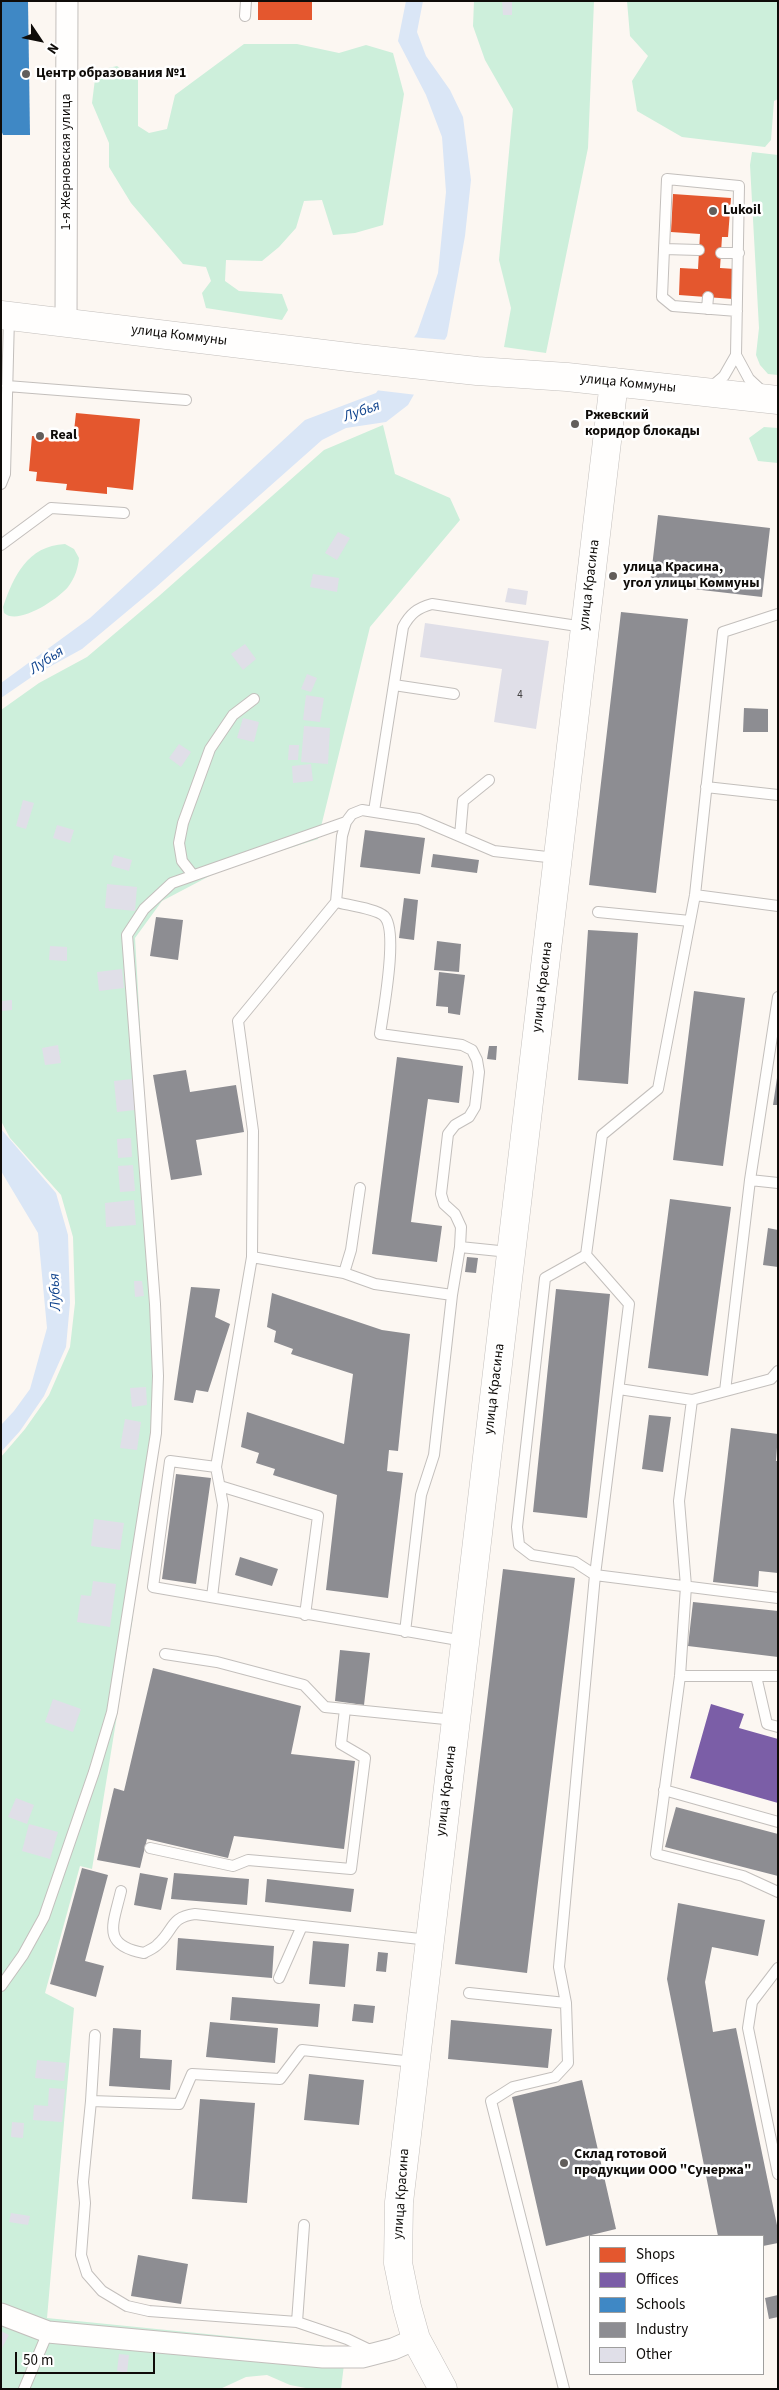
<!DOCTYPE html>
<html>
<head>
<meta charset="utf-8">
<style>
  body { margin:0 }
  #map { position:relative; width:779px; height:2390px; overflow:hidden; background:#fcf7f2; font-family:"Source Sans 3",sans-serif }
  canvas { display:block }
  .frame { position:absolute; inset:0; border:2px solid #0f0c09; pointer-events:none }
  .legend { position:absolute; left:589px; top:2235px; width:175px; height:140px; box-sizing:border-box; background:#fff; border:1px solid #9f9e9d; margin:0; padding:6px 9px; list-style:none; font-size:15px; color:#0f0c09 }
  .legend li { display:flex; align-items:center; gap:10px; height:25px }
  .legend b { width:25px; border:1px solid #9f9e9d }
  .north { position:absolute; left:15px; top:15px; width:50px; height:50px; -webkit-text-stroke:4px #fff; paint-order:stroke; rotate:124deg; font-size:14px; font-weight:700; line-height:20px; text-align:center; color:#0f0c09 }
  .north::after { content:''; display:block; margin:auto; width:18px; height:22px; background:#0f0c09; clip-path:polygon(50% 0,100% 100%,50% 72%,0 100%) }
  .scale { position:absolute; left:15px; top:2352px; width:140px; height:22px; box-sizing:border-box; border:2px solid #0f0c09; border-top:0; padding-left:6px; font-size:15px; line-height:18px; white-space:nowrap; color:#0f0c09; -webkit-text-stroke:4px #fff; paint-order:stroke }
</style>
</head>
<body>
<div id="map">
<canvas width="779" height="2390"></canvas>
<div class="frame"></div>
<ul class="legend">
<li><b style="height:14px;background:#e4572e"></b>Shops</li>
<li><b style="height:14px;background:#7b5ea7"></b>Offices</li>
<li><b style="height:14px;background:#3f88c5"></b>Schools</li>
<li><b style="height:14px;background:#8d8d92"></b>Industry</li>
<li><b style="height:14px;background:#e0dfe8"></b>Other</li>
</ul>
<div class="north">N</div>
<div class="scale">50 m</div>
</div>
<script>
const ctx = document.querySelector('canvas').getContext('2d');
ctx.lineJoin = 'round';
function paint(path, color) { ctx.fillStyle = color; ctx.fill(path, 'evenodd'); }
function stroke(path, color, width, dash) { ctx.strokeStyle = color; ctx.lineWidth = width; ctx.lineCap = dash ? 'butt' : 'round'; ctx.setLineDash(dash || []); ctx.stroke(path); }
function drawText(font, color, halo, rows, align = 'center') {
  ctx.font = font + ' "Source Sans 3",sans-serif'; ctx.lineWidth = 5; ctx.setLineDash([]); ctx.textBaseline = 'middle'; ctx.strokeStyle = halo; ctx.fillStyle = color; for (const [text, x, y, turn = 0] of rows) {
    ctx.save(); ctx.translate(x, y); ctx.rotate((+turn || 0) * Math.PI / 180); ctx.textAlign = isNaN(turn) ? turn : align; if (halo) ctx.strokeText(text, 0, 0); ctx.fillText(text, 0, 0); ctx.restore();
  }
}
const green = new Path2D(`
  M474 1H594L588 148 546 353 504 347 511 308 499 260 513 109 485 60 473 26Z
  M627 1H778V99L774 101 771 140 765 147 682 137 637 111 632 81 648 56 630 36Z
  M244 44H297L339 53 366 45 393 53 404 94 383 225 355 233 333 235 322 200 304 201 296 228 279 247 262 261 226 260 225 281 239 291 282 294 288 310 282 320 206 308 202 293 211 281 206 267 183 264 131 203 109 167V143L92 103 96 71 117 66 138 80V126L149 133 167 129 175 95Z
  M752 152 778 155V375L768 374 760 365 756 355 759 328 750 165Z
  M383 425 395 474 450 498 460 520 370 627 318 839 221 870 162 901 135 938 162 1414 132 1601 133 1617 92 1869 80 1866 45 1993 74 2008 47 2318 346 2348 341 2389H311L290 2385 267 2375 246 2377 220 2389H1V1457L25 1429 49 1395 70 1347 75 1303 73 1237 61 1195 10 1138 1 1121V710L39 683 87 657 159 596 324 450Z
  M764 427 778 428V463L758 461 749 438Z
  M65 544 74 549 79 558C78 568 75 578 68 587 58 599 18 626 4 613L3 607C14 576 27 546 65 544Z`);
const water = new Path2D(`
  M406 1H423L417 32 426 56 450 90 463 117 471 180 465 236 447 336 408 405 386 422 346 428 322 440 155 588 82 649 33 676 1 698V683L90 618 305 420 376 393 417 333 438 273 446 192 442 137 426 95 398 41Z
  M1 1129 56 1193 68 1235 70 1303 66 1347 44 1396 20 1431 1 1452V1425L14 1411 30 1389 47 1328 38 1233 1 1171Z`);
const pier = new Path2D(`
  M411 337 447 340 417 395 375 390Z`);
const shops = new Path2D(`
  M258 1H312V20H258Z
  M673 194 731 198 728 237H722L720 268 735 269 733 299 679 295 680 268 698 269 700 234 671 232Z
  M76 413 140 419 133 490 107 487V494L66 490 67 484 36 481 37 472 29 471 32 436 73 440Z`);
const offices = new Path2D(`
  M711 1704 744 1714 739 1728 778 1739V1803L690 1778Z`);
const schools = new Path2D(`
  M1 1H28L30 135H3L1 130Z`);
const industry = new Path2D(`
  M658 515 770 528 762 597 650 584Z
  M621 612 688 619 656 893 589 885Z
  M744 708 768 709V732H743Z
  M365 830 425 838 420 874 360 867Z
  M433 854 479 860 477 873 431 867Z
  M404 898 418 900 414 940 399 938Z
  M156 917 183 920 178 960 150 956Z
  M588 930 638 933 628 1084 578 1080Z
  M437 941 461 944 459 972 434 970Z
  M439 972 465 975 460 1015 448 1013V1007L436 1006Z
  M694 991 745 998 723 1166 673 1160Z
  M489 1046H497L496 1060 487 1059Z
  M397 1057 463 1066 459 1103 428 1099 411 1222 442 1226 437 1262 372 1254Z
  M186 1070 190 1092 236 1085 244 1132 196 1140 202 1175 171 1180 153 1075Z
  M777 1078H778V1105H773Z
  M670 1199 731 1207 708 1376 648 1368Z
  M768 1228 778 1230V1267L763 1265Z
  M467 1257 478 1258 476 1273 465 1272Z
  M191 1287 220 1289 215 1317 230 1324 208 1392 196 1390 193 1403 174 1400Z
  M556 1289 610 1294 587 1518 533 1512Z
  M272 1293 382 1330 410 1334 398 1451 389 1450 387 1471 403 1473 388 1598 326 1590 337 1495 273 1475 275 1469 256 1463 259 1453 241 1447 247 1412 344 1444 353 1374 291 1354 293 1349 274 1342 276 1331 267 1327Z
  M649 1415 671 1417 663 1472 642 1469Z
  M731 1428 778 1434 776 1461H778V1573L759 1571 758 1587 713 1582Z
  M176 1474 211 1478 196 1584 162 1579Z
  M240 1557 278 1569 272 1586 235 1575Z
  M503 1569 575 1578 527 1973 455 1964Z
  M693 1602 778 1611V1657L688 1646Z
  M340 1650 370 1653 364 1705 335 1701Z
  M153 1668 301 1706 291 1754 355 1761 344 1849 234 1836 228 1858 147 1839 140 1868 97 1860 114 1788 124 1791Z
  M676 1807 778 1834V1876L665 1847Z
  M82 1868 108 1875 85 1961 104 1966 96 1997 50 1984Z
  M140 1873 168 1878 161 1910 134 1905Z
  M174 1873 249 1879 247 1905 171 1899Z
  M267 1879 354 1889 351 1912 265 1902Z
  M678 1903 765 1920 758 1956 712 1947 705 1982 713 2032 736 2028 778 2230V2243L763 2246V2236H718L667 1979Z
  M178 1938 274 1946 272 1978 176 1970Z
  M313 1941 349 1944 345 1987 309 1984Z
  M378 1952 388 1953 386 1972 376 1971Z
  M232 1997 320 2004 318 2027 230 2020Z
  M354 2004 375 2006 373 2023 352 2021Z
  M451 2020 552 2029 548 2068 448 2059Z
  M210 2022 278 2028 275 2063 206 2057Z
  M113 2028 141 2030 140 2058 172 2060 170 2090 109 2086Z
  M309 2074 364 2080 359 2125 304 2120Z
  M582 2080 616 2229 546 2246 512 2097Z
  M200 2099 255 2103 247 2203 192 2199Z
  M138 2255 188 2264 181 2304 131 2296Z
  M778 2295V2317L769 2319 765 2298Z`);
const building = new Path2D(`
  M502 1H512V15H503Z
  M338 532 350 538 337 560 325 553Z
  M313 574 339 578 337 592 310 587Z
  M508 588 528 591 526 605 505 602Z
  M425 623 549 641 536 729 494 722 502 669 420 657Z
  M245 644 256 659 243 670 231 654Z
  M307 674 317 678 311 692 301 689Z
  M306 695 324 698 320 722 303 720Z
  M243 718 259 722 254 742 237 738Z
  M304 726 330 728 328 764 301 762Z
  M179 744 191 752 181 767 169 758Z
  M289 745H299L298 760H288Z
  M311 764 313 781 293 783 292 766Z
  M23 800 34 803 26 829 16 826Z
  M57 825 74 830 70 843 53 838Z
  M114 855 132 860 129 871 111 866Z
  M107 884 137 887 135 911 105 908Z
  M50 946 67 947V961L49 960Z
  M122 969 124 988 99 991 97 972Z
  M12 1000V1010L1 1011V1001Z
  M58 1045 61 1063 45 1065 42 1048Z
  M132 1079 135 1110 117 1112 114 1081Z
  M131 1138 132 1157 118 1158 117 1139Z
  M133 1165 135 1191 120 1192 118 1166Z
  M134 1200 136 1225 106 1227 105 1203Z
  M134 1281H142L144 1296 135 1297Z
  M146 1387 147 1405 132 1407 130 1388Z
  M125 1419 141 1422 137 1450 120 1448Z
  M94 1519 124 1523 120 1550 91 1546Z
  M93 1581 116 1584 110 1627 77 1622 81 1595 91 1596Z
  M53 1699 81 1709 73 1732 45 1722Z
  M16 1798 34 1805 27 1824 8 1817Z
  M29 1824 58 1832 50 1859 22 1851Z
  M37 2060 66 2063 64 2081 35 2078Z
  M49 2088 65 2089 62 2122 33 2120 34 2105 48 2106Z
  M12 2122 24 2123 23 2138 11 2137Z
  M11 2213 30 2216 28 2225 9 2222Z
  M1 2331 9 2335 1 2350Z
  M119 2354 129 2355 127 2373 117 2371Z`);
const service = new Path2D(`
  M245 16 246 1
  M664 249 667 179 739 186 736 355 724 376 710 388
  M699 250 664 249 662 297 673 306 737 311
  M721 253H739
  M707 309 708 297
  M736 355 749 379 763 392
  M7 386 186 400
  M1 484 5 474 9 317
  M1 545 51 508 124 513
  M394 685 454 694
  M706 787 778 795
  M374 811 403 627C410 614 417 608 432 604L584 627
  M460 836 463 801 489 780
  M193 875 182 861 179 843 183 823 210 749 233 715 254 699
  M695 895 778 906
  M336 902C347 905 377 909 384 916 399 930 383 1012 380 1034L462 1045 472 1050 477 1060 479 1072 475 1107 469 1117 455 1125 448 1134 441 1194 444 1204 455 1214 461 1227 460 1247 452 1295 434 1455 421 1495 405 1632
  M598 912 690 921
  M750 1180 778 1183
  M460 1247 509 1252
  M586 1255 545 1278 517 1527 519 1545 532 1555 575 1562 595 1575 778 1598
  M252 1257 344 1273 375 1284 452 1295
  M344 1273 351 1250 360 1188
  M778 1371 771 1379 692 1400 679 1501 686 1586 680 1676 656 1854 743 1876 778 1892
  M619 1389 692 1400
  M725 1391 750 1180 778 997
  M216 1467 170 1461 153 1587 464 1641
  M220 1486 318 1516 305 1615
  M212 1597 223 1505 216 1467 252 1257 253 1131 238 1021 336 902 342 836 346 822 352 814 362 810 419 819 494 851 556 858
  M165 1654 217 1662 304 1685 325 1707 455 1720
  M680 1676H778
  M756 1676 767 1724 778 1727
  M664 1790 778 1822
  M150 1848 233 1866 248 1860 351 1869 365 1758 341 1744 345 1709
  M121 1891C113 1925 101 1945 144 1953 149 1950 155 1948 158 1944 174 1930 170 1917 195 1914L429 1940
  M778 1968 752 2002 748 2028 778 2174
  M279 1978 302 1926
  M1 1986 23 1955 44 1917 94 1772 112 1712 156 1433 158 1376 155 1304 127 935 144 909 172 883 346 822
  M469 1993 566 2003
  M95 2035 91 2101 83 2182 85 2203 81 2255 87 2274 102 2291 127 2306 149 2311 297 2322 347 2339 372 2351
  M91 2101 179 2104 192 2074 280 2079 302 2050 414 2062
  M297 2322 304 2225
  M24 2389 48 2332
  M564 2389 491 2101 513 2087 555 2077 568 2063 566 2003 559 1967 595 1575 629 1304 586 1255 602 1135 658 1089 695 895 723 632 778 614`);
const minor = new Path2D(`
  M66 322 67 1
  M1 2314 48 2332 323 2357H362L393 2349 416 2339`);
const secondary = new Path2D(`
  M1 315 357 358 477 371 567 377 778 400
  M443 2389 416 2339 407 2307 398 2263 399 2202 614 382`);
const markers = [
  [26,74,5,"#625e5b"],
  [713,211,5,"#625e5b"],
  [575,424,5,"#625e5b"],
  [40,436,5,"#625e5b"],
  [613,576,5,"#625e5b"],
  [564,2163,5,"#625e5b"]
];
const numberNames = [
  ["4",520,696]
];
const poiNames = [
  ["Центр образования №1",36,74],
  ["Lukoil",723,211],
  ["Ржевский",585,416],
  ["коридор блокады",585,432],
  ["Real",50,436],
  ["улица Красина,",623,568],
  ["угол улицы Коммуны",623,584],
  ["Склад готовой",574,2155],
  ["продукции ООО \"Сунержа\"",574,2171]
];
const streetNames = [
  ["1-я Жерновская улица",67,162,-90],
  ["улица Коммуны",179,336,7],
  ["улица Коммуны",628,384,6],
  ["улица Красина",590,585,-83],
  ["улица Красина",543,987,-83],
  ["улица Красина",495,1389,-83],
  ["улица Красина",447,1791,-83],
  ["улица Красина",402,2194,-86]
];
const waterNames = [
  ["Лубья",362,412,-19],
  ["Лубья",47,661,-34],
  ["Лубья",56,1292,-92]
];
paint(green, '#cdefdb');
paint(water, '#dae6f6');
paint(pier, '#fcf7f2');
paint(shops, '#e4572e');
paint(offices, '#7b5ea7');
paint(schools, '#3f88c5');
paint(industry, '#8d8d92');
paint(building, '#e0dfe8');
stroke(service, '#c3bfbc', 12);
stroke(minor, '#c3bfbc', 23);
stroke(secondary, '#c3bfbc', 29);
stroke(service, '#fffefd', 10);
stroke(minor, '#fffefd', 21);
stroke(secondary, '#fffefd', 28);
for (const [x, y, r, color] of markers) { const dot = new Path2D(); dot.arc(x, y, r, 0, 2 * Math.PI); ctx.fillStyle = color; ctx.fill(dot); stroke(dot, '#fff', 2); }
drawText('11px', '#434141', null, numberNames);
drawText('bold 14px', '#0f0c09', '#fff', poiNames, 'left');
drawText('14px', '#0f0c09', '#fff', streetNames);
drawText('italic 15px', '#13468f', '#fff', waterNames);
</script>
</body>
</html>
